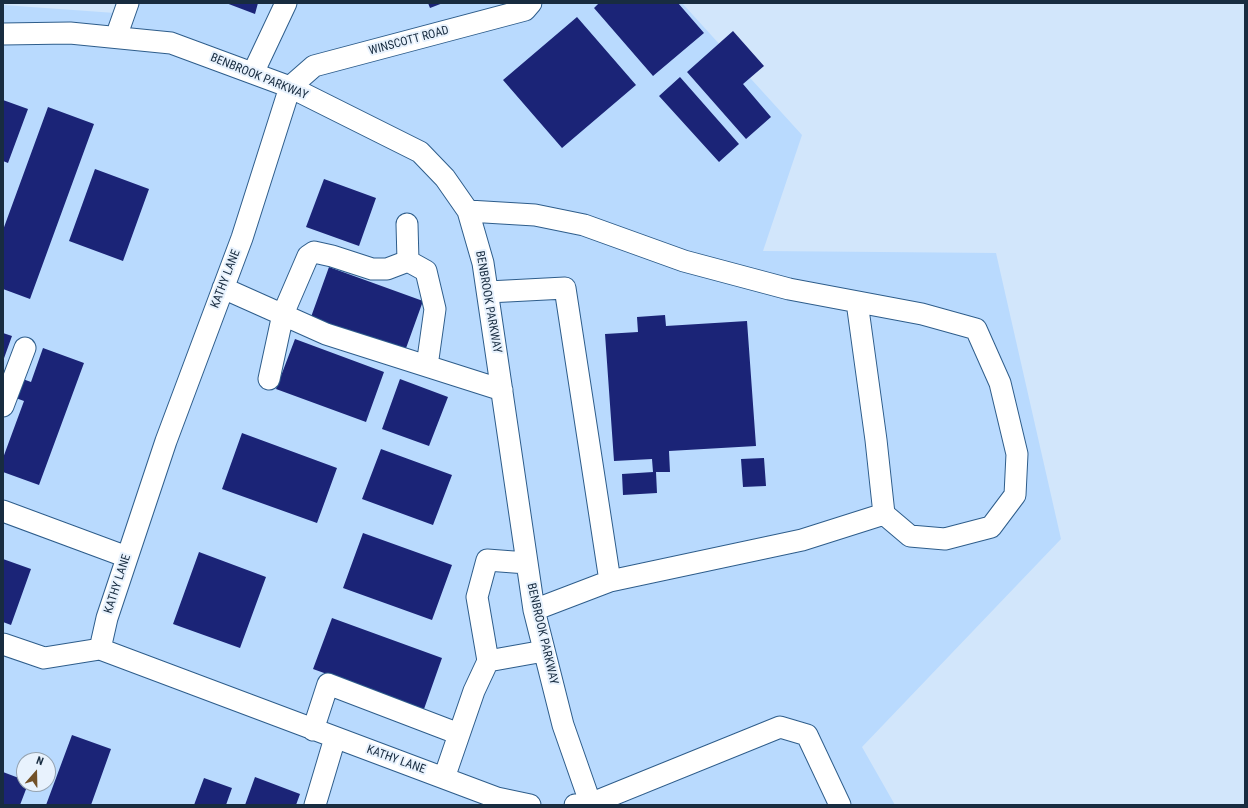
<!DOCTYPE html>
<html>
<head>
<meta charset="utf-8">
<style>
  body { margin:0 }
  #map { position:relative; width:1248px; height:808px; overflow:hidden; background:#d2e6fb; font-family:"Roboto Condensed",sans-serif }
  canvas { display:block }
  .frame { position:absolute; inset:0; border:4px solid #182c40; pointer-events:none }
  .north { position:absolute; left:16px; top:752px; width:40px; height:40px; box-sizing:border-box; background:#e8f2fd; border:1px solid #95a3b1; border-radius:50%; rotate:20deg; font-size:11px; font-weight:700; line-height:16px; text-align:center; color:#182c40 }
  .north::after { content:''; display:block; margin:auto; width:14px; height:18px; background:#725128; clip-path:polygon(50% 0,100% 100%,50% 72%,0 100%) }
</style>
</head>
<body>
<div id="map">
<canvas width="1248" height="808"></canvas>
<div class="frame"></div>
<div class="north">N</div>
</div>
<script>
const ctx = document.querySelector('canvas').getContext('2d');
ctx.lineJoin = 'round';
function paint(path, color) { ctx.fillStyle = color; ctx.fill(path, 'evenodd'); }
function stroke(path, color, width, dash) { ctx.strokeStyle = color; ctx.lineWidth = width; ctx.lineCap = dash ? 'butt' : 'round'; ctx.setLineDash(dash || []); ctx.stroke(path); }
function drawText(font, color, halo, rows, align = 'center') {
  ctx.font = font + ' "Roboto Condensed",sans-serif'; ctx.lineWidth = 4; ctx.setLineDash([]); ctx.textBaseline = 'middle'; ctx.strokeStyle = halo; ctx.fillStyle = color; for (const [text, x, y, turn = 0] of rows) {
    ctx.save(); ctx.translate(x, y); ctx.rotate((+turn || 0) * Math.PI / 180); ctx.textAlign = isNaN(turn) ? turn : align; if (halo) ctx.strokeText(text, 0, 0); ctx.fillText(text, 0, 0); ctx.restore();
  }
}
const built = new Path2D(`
  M115 3H682L802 135 763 251 996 253 1061 539 862 747 895 805H3V5L115 13ZM24 760H48V784H24Z`);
const building = new Path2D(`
  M226 3H258L255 14Z
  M428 3H443L430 8Z
  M599 3H678L704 33 653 76 594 8Z
  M577 17 636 85 562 148 503 80Z
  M733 31 764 66 743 84 771 117 746 139 687 72Z
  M680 77 739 144 719 162 659 96Z
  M3 100 28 109 8 163 3 161Z
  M48 107 94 124 30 299 3 289V230Z
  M95 169 149 189 123 261 69 241Z
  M324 179 376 198 359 246 306 227Z
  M329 267 423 301 405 351 311 317Z
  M665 315 666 326 747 321 756 446 669 451 670 472H656L657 493 623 495 622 474 653 472 652 459 614 461 605 334 638 332 637 317Z
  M3 333 12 336 3 361Z
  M295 339 384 372 366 422 276 389Z
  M43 348 84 363 39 485 3 472V458L24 401 13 397 20 378 31 382Z
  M400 379 448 397 429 446 382 429Z
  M242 433 337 468 317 523 222 489Z
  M381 449 452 475 433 525 362 499Z
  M764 458 766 486 743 487 741 459Z
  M363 533 452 565 432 620 343 588Z
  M199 552 266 577 240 648 173 624Z
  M3 559 31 569 11 625 3 622Z
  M332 618 442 658 424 709 313 669Z
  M72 735 111 749 91 805H46Z
  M3 772 24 780V784H28L20 805H3Z
  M255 777 300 794 296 805H245Z
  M204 778 232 788 226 805H194Z`);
const minor = new Path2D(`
  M3 34 70 33 171 43 290 87 420 152 445 178 468 211 483 263 534 610 563 725 591 805
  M116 37 128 3
  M253 73 286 3
  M468 211 535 215 584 225 684 261 789 289 922 314 976 329 1000 383 1017 454 1015 495 991 527 945 539 910 536 884 514 802 540 610 581 565 288 488 292
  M408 261 426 271 435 309 427 366
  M223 288 326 334 502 390
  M857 302 876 440 884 514
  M269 379 283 314 308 256 314 252 332 256 372 269H387L408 261 407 224
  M3 406 25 348
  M3 511 127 557
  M534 610 610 581
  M3 644 44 658 100 649
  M488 661 477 597 487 560 527 563
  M313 730 328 684 459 734
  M444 778 474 691 488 661 544 651
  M315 805 335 738
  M530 805 497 798 100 649 107 618 166 441 242 238 290 87 314 66 525 10 531 3
  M575 805 590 804 780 727 807 735 840 805`);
const streetNames = [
  ["WINSCOTT ROAD",409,41,-15],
  ["BENBROOK PARKWAY",259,77,22],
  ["KATHY LANE",226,279,-69],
  ["BENBROOK PARKWAY",488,302,80],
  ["KATHY LANE",118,584,-72],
  ["BENBROOK PARKWAY",542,634,77],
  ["KATHY LANE",396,760,20]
];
paint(built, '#b9dafe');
paint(building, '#1b2477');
stroke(minor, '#2e5d8b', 23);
stroke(minor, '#fff', 21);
drawText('12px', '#182c40', '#e8f2fd', streetNames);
</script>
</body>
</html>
